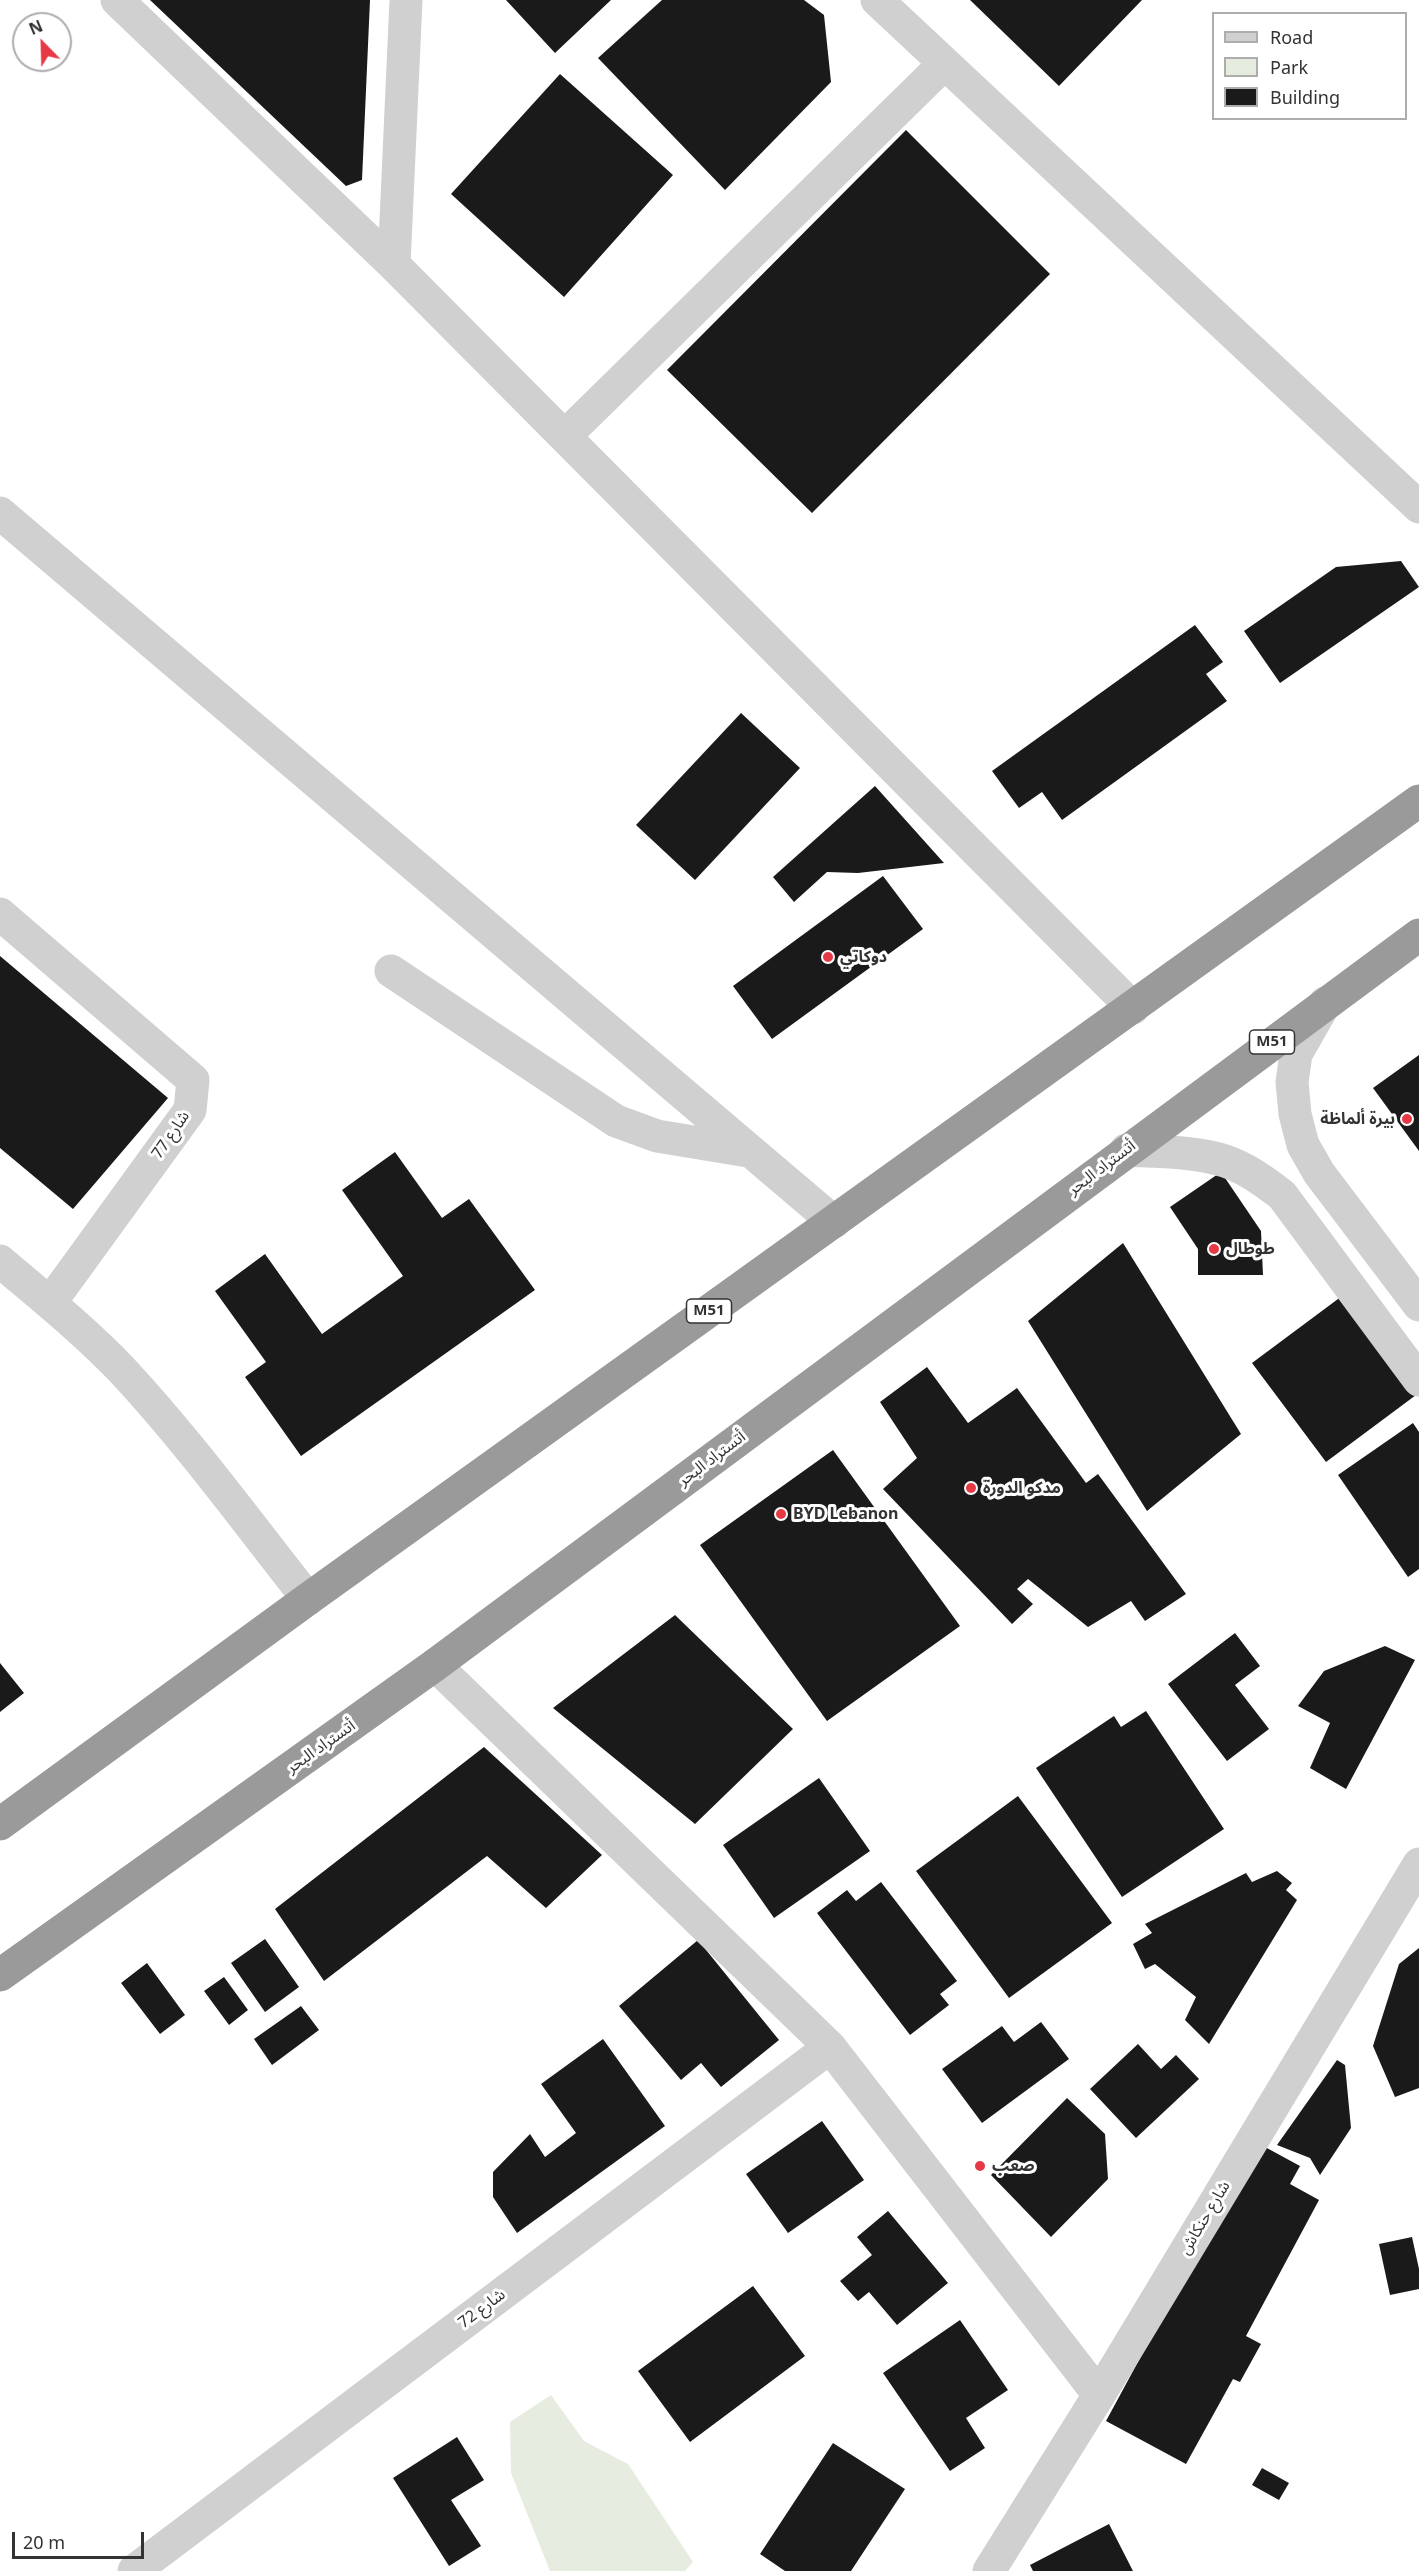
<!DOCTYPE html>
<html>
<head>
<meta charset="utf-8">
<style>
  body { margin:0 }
  #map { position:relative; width:1419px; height:2571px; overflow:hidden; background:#fff; font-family:"Noto Sans",sans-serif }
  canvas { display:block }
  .legend { position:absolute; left:1212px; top:12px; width:195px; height:108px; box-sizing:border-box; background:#fff; border:2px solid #adadad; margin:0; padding:8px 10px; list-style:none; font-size:18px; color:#333 }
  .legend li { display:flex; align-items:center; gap:12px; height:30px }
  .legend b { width:30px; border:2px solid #adadad }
  .north { position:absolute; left:12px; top:12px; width:60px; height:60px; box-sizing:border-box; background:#fff; border:2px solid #adadad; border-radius:50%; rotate:337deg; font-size:16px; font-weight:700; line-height:24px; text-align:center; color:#333 }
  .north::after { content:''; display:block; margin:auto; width:21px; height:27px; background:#e63946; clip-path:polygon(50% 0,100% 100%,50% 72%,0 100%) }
  .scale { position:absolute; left:12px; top:2532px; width:132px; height:27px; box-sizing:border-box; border:3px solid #333; border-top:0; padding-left:8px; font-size:18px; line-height:21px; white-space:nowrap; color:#333; -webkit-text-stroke:4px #fff; paint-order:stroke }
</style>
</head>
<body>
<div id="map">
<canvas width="1419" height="2571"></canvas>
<ul class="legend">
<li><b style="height:8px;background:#d0d0d0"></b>Road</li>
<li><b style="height:16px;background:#e6ecdf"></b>Park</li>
<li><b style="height:16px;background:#1a1a1a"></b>Building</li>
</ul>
<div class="north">N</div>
<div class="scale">20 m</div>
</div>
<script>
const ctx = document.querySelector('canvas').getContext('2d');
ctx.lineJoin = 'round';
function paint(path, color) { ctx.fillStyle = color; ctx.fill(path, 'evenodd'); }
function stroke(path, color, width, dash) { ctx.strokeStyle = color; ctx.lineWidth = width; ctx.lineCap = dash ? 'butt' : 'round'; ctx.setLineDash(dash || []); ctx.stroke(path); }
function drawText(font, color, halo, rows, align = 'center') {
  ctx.font = font + ' "Noto Sans","Noto Sans Arabic",sans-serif'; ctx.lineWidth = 6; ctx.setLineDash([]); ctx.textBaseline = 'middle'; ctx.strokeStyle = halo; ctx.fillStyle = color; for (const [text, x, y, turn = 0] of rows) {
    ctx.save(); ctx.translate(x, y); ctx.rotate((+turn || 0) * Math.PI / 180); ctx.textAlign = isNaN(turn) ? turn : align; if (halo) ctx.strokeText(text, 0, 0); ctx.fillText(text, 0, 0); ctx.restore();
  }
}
const green = new Path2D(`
  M551 2395 584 2441 628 2464 693 2562 685 2571H550L511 2473 510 2422Z`);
const building = new Path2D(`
  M150 0H370L362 180 346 186Z
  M506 0H611L555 53Z
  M662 0H804L824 15 831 82 725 190 598 58Z
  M970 0H1142L1059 86Z
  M560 74 673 175 564 297 451 194Z
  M906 130 1050 274 812 513 667 370Z
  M1401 561 1419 587 1280 683 1244 631 1336 567Z
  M1195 625 1223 662 1206 674 1227 701 1062 820 1042 792 1019 808 992 771Z
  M741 713 800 768 695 880 636 825Z
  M875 786 944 863 858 873 827 872 794 902 773 877Z
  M883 876 923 929 772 1039 733 986Z
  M0 956 168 1098 73 1209 0 1148Z
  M1419 1055V1151L1373 1088Z
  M395 1152 442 1218 469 1199 535 1290 301 1456 245 1377 266 1362 215 1291 265 1254 322 1334 403 1276 342 1190Z
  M1221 1172 1261 1231 1263 1275H1198V1249L1170 1207Z
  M1123 1243 1241 1434 1147 1511 1028 1321Z
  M1342 1296 1416 1395 1326 1462 1252 1363Z
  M927 1367 968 1423 1017 1388 1086 1483 1098 1474 1186 1594 1145 1621 1131 1601 1088 1627 1028 1579 1017 1589 1033 1604 1012 1624 883 1489 917 1458 880 1402Z
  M1413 1423 1419 1432V1569L1408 1577 1338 1475Z
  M833 1450 960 1626 827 1721 700 1545Z
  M675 1615 793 1729 695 1824 553 1708Z
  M1235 1633 1260 1666 1235 1685 1269 1729 1227 1761 1168 1684Z
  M1385 1646 1415 1660 1346 1789 1310 1768 1330 1723 1298 1706 1324 1671Z
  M0 1663 24 1693 0 1712Z
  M1146 1711 1224 1829 1122 1897 1036 1768 1114 1716 1121 1727Z
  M484 1747 602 1855 546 1908 487 1856 324 1981 275 1909Z
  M819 1778 870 1851 774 1918 723 1845Z
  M1018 1796 1112 1923 1009 1998 916 1871Z
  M1277 1871 1292 1883 1286 1890 1297 1900 1209 2044 1185 2020 1196 1997 1155 1964 1145 1969 1133 1944 1152 1933 1145 1924 1246 1873 1252 1882Z
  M881 1882 957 1981 940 1994 949 2005 910 2035 817 1913 847 1890 856 1901Z
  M265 1939 299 1987 265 2012 231 1963Z
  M698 1940 779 2040 721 2087 701 2063 681 2080 619 2006Z
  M1419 1948V2088L1395 2097 1373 2046 1399 1964Z
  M147 1963 185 2015 160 2034 121 1983Z
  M224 1977 248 2010 229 2025 204 1991Z
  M301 2006 319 2030 272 2065 254 2039Z
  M1041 2022 1069 2059 982 2123 942 2069 1002 2026 1014 2042Z
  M603 2039 665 2126 517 2233 493 2197V2172L530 2134 545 2157 576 2133 541 2084Z
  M1138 2044 1161 2069 1176 2055 1199 2079 1136 2138 1090 2089Z
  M1337 2060 1345 2065 1351 2128 1320 2175 1310 2158 1277 2145Z
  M1067 2098 1105 2134 1108 2179 1051 2237 991 2175Z
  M822 2121 864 2180 788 2233 746 2174Z
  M1265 2147 1300 2166 1290 2184 1319 2200 1246 2336 1261 2344 1240 2382 1233 2379 1186 2464 1106 2421 1244 2166Z
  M888 2211 948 2283 897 2325 869 2292 858 2301 840 2281 872 2255 857 2237Z
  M1412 2237 1419 2269V2289L1390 2295 1379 2244Z
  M753 2286 805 2356 690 2442 638 2371Z
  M960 2320 1008 2390 966 2418 985 2448 950 2471 883 2373Z
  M457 2437 484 2480 451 2500 481 2546 449 2566 393 2478Z
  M833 2443 905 2489 851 2571H785L760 2554Z
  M1262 2468 1289 2483 1279 2500 1252 2485Z
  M1109 2524 1133 2571H1033L1030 2565Z`);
const minor = new Path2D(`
  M117 0 394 265 1133 1008
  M877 0 1419 507
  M394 265 406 0
  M565 436 944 64
  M0 513 834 1222
  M0 914 193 1080 190 1110 50 1303
  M391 971 616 1121 657 1136 748 1151
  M1325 1003 1296 1054 1292 1082 1295 1114 1303 1145 1319 1173 1419 1305
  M1126 1150C1158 1152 1194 1151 1225 1161 1246 1168 1265 1182 1282 1195L1419 1380
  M0 1261C41 1296 85 1331 122 1370 189 1442 247 1522 308 1599
  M435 1665 830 2047 1099 2395
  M134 2571 830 2047
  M989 2571 1099 2395 1419 1864`);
const highway = new Path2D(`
  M0 1824 308 1599 1419 801
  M0 1975 435 1665 1419 935`);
const markers = [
  [828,957,6,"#e63946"],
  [1407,1119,6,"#e63946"],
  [1214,1249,6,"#e63946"],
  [971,1488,6,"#e63946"],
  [781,1514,6,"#e63946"],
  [980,2166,6,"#e63946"]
];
const shields = [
  [1272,1042,45],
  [709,1311,45]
];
const shieldNames = [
  ["M51",1272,1042],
  ["M51",709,1311]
];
const poiNames = [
  ["دوكاتي",840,957],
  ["بيرة ألماظة",1395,1119,"right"],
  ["طوطال",1226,1249],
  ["مدكو الدورة",983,1488],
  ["BYD Lebanon",793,1514],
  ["صعب",992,2166]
];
const streetNames = [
  ["شارع 77",171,1135,-56],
  ["أتستراد البحر",1102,1168,-37],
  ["أتستراد البحر",712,1459,-37],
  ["أتستراد البحر",321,1747,-35],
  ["شارع حنكاش",1205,2218,-59],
  ["شارع 72",482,2309,-37]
];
paint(green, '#e6ecdf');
paint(building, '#1a1a1a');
stroke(minor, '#d0d0d0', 33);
stroke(highway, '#9a9a9a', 33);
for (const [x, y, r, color] of markers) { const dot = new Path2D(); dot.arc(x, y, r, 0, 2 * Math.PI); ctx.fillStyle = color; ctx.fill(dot); stroke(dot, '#fff', 2); }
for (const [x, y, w] of shields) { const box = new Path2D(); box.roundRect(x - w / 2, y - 12, w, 24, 4.5); ctx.fillStyle = '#fff'; ctx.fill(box); stroke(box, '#333', 1.5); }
drawText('bold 15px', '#333', null, shieldNames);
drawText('bold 16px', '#333', '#fff', poiNames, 'left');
drawText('16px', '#333', '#fff', streetNames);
</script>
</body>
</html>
